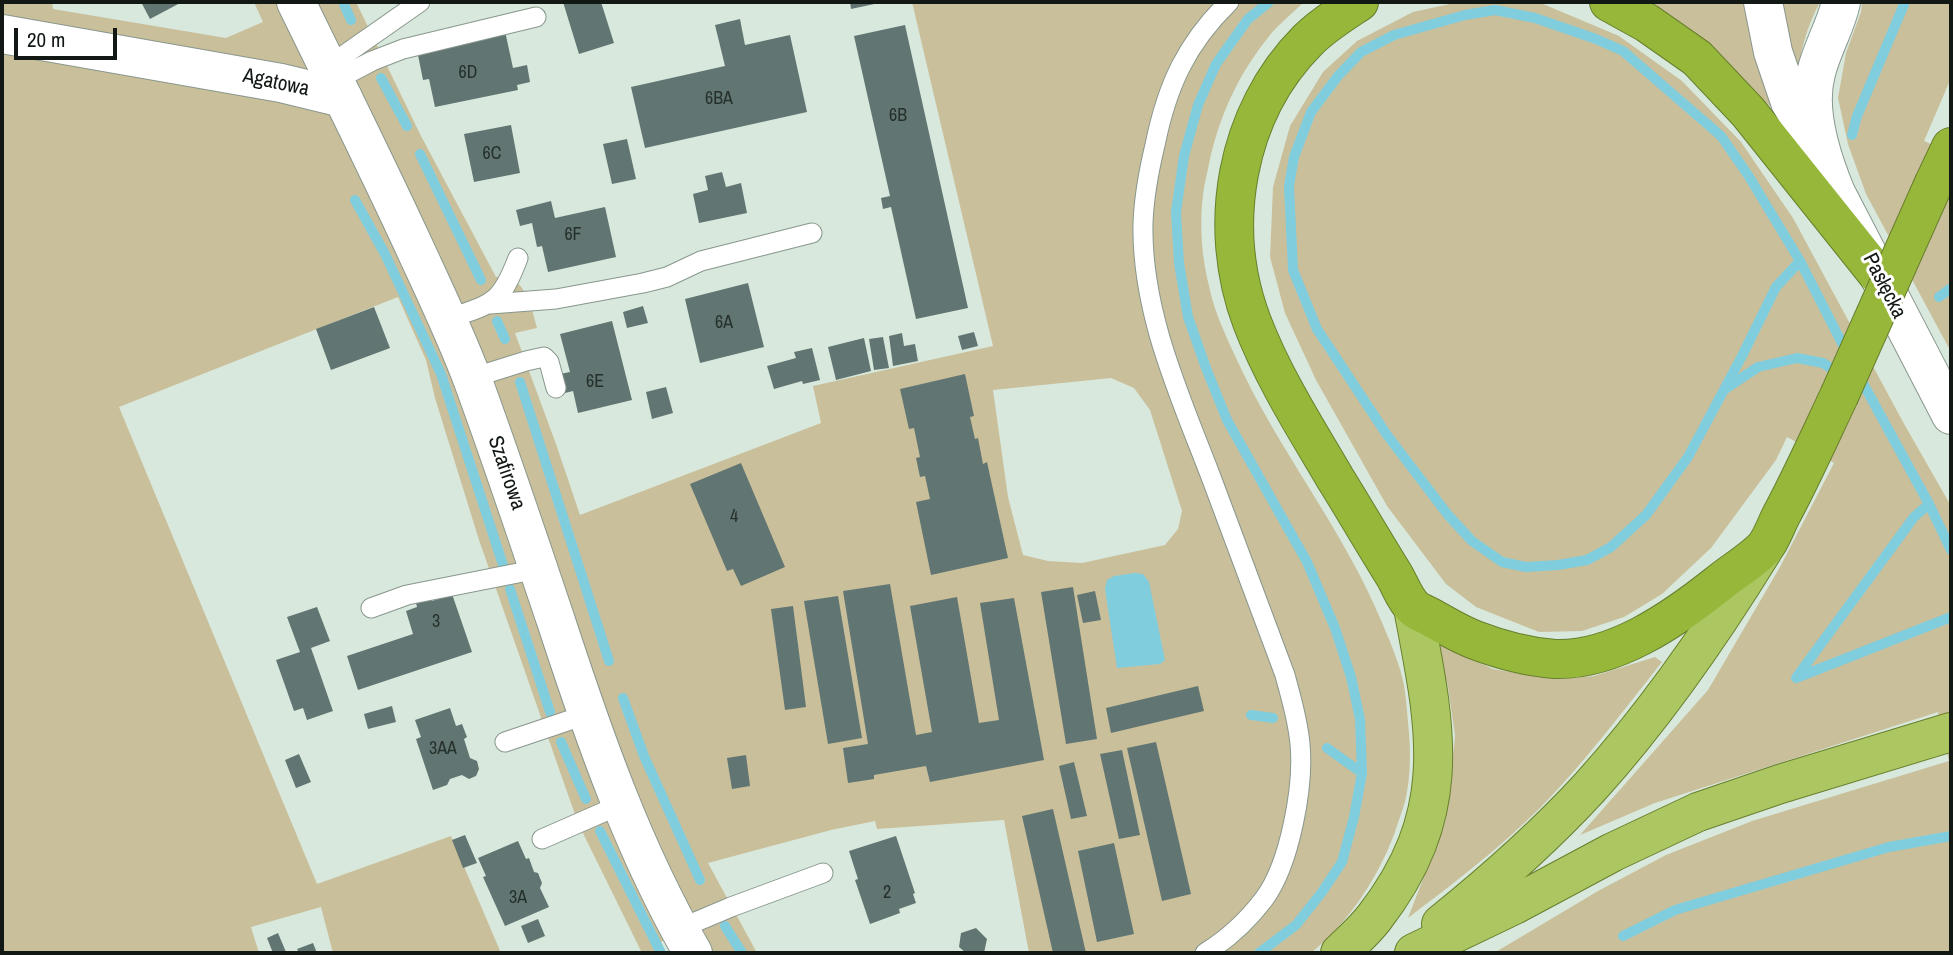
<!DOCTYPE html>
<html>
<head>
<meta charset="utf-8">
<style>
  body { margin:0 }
  #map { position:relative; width:1953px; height:955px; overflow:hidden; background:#d8e8dc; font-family:"Archivo Narrow",sans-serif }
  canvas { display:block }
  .frame { position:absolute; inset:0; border:4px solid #121813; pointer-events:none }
  .scale { position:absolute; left:14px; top:28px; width:103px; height:32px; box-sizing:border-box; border:4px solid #121813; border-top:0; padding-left:9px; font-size:21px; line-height:24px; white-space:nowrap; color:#121813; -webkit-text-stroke:5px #fff; paint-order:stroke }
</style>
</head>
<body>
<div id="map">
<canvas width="1953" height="955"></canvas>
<div class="frame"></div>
<div class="scale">20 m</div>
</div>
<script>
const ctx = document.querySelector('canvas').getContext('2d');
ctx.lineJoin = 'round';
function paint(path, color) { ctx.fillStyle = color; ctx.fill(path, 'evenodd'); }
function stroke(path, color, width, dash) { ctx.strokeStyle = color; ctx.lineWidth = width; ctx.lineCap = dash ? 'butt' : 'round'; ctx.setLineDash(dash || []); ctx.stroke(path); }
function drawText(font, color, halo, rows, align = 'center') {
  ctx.font = font + ' "Archivo Narrow",sans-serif'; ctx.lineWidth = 6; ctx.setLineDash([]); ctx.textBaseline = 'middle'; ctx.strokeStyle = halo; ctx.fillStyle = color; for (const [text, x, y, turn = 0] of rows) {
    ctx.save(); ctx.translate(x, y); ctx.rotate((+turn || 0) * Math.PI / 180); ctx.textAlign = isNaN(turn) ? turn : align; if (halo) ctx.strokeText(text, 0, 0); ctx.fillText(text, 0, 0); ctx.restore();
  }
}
const green = new Path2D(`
  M2 2H52L53 9 226 38 263 22 254 2H356L421 136 496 277C502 277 508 277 513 280 528 288 533 313 537 328L515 333 556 444 580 515 821 423 813 386 993 346 912 2H1304C1293 13 1280 23 1270 35 1239 73 1219 116 1209 164 1207 174 1204 185 1203 195 1199 226 1202 260 1210 290 1215 314 1227 338 1237 360 1279 452 1345 531 1383 625 1391 644 1400 665 1404 685 1406 698 1407 710 1408 723 1411 749 1411 776 1405 802 1402 812 1398 822 1395 832 1378 878 1349 922 1311 953H1029L1004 820 877 829 875 821 831 830 708 863 757 953H693L679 929 660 943 665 953H642L578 823 566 789 479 540 435 398 426 360 398 297 119 407 317 884 451 836 501 953H333L321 907 251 927 259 953H2ZM1111 378 1134 388 1150 410 1182 511 1178 529 1165 545 1082 563 1048 561 1023 555 1008 497 993 390Z
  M1459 2H1517L1543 4 1619 36 1682 81 1741 142 1793 218 1903 422 1951 506V953H1494L1598 891 1666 855 1752 821 1949 761 1938 712 1655 803 1580 835 1708 690 1780 567 1834 463 1787 437 1776 460 1711 548 1662 594 1624 617 1582 631 1539 632 1476 607 1446 584 1387 506 1316 380 1285 313 1270 257 1273 187 1290 126 1323 72 1357 41 1413 12Z
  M1643 2H1746L1773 109 1735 75Z
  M1776 2H1820C1806 28 1800 53 1796 82Z
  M1862 2H1951V78L1924 141 1951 153V352L1866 194 1848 144 1838 98 1846 53 1861 12Z
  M1437 643 1493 669 1534 676 1560 679 1594 676 1655 657 1662 662C1623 711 1585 762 1541 807 1500 848 1454 883 1408 918L1445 822 1450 789 1455 735 1448 687Z`);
const water = new Path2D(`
  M1135 573 1143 574 1149 582 1165 660 1160 664 1117 668 1105 589 1107 580 1114 576Z`);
const stream = new Path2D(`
  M343 2 351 20
  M381 78 407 126
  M1852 135 1857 116 1905 2
  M420 154 481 280
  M355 200 385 254 441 374 503 565
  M1800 261 1776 287 1742 356 1688 457 1646 515 1611 547 1587 560 1558 565 1526 567 1502 562 1472 541 1448 515 1387 435 1317 329 1293 270 1289 186 1294 157 1311 112 1338 76 1361 52 1394 35 1465 15 1495 10 1535 18 1596 39 1623 51 1721 136 1748 175 1800 261 1848 355
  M1939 297 1951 288
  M497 321 505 339
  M1859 376 1929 504 1951 550
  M520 382 609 661
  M1725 389 1758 367 1797 358 1823 363 1841 375
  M1929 504 1914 517 1796 678 1951 617
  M510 589 550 712
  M623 698 644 756 700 880
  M1251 715 1273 718
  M561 742 586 799
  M1327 748 1362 773
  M600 831 661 953
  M725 926 742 953
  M1623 936 1675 910 1889 847 1951 836
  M1259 953 1296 925 1322 892 1342 862 1354 817 1362 773 1360 719 1351 677 1335 628 1307 562 1227 420 1206 368 1188 317 1179 263 1176 212 1184 156 1198 105 1216 64 1248 19 1269 2`);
const building = new Path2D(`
  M141 2H182L150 19Z
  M563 2H601L614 43 579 54Z
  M850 2H879V3L851 9Z
  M740 19 745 45 790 35 807 112 645 148 631 87 725 66 715 25Z
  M905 25 968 308 916 319 891 207 883 209 881 198 890 196 854 36Z
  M505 31 513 68 527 65 530 82 517 85 518 90 435 107 429 79 423 80 417 50Z
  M511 125 520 173 474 182 464 134Z
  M627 139 636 179 612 184 603 144Z
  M722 172 726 187 741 183 747 213 699 223 693 194 708 190 705 176Z
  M551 201 555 218 605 207 616 257 548 272 542 246 537 247 532 223 520 226 516 210Z
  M748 283 764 347 700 363 685 299Z
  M643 306 648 323 627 328 623 312Z
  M374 307 390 348 331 370 316 329Z
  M612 321 632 400 578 413 573 391 565 393 560 374 570 372 560 334Z
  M974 332 978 346 962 350 958 336Z
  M902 333 904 346 915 344 918 361 893 366 889 336Z
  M883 337 889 368 874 370 869 339Z
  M864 338 871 371 836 380 828 347Z
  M812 348 820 380 803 384 802 381 774 389 767 366 796 358 794 352Z
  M965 374 974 416 970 417 975 439 978 438 983 464 987 462 1008 558 931 575 916 502 930 499 925 476 920 477 916 458 920 457 914 428 909 429 900 389Z
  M666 387 673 413 652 419 646 392Z
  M741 463 785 567 741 586 733 569 727 571 690 484Z
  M890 584 916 735 932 732 910 606 957 597 979 723 999 720 980 603 1014 598 1044 760 930 782 926 766 874 775V779L848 783 843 748 868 744 843 591Z
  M1073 587 1097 739 1066 744 1041 592Z
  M1095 591 1101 620 1083 623 1077 595Z
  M452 594 472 652 358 690 347 656 413 634 406 611 417 607 415 599 430 595 432 601Z
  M838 596 862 738 828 744 804 601Z
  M793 606 806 707 785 710 771 609Z
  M317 607 330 641 311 648 333 711 307 720 303 708 294 711 276 660 300 652 287 617Z
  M1198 686 1204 711 1111 733 1106 708Z
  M392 706 396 722 368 729 364 714Z
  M450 708 456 726 462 724 467 737 464 739 470 758 477 761 479 769 476 776 469 779 462 775 450 779 447 785 433 790 416 739 421 737 415 720Z
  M1156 742 1191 894 1162 901 1127 748Z
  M1122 750 1140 835 1119 839 1100 754Z
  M299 754 311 782 296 788 285 760Z
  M746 755 750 786 732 789 727 758Z
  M1074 762 1087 816 1071 819 1059 766Z
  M1053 809 1086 953H1053L1022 816Z
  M465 835 477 863 463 868 452 840Z
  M896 836 915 893 913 894 916 903 899 909 900 913 870 924 855 880 858 879 849 851Z
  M518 841 526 859 529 858 534 872 538 873 542 883 540 888 549 907 505 926 483 877 486 876 478 858Z
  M1114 843 1134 934 1097 942 1078 851Z
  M538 919 545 936 528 943 521 926Z
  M976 928 987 939 984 953H966L959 947 961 933Z
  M278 933 286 952 273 953 267 938Z
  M313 943 317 953H299L297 949Z`);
const service = new Path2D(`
  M327 67 420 2
  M334 81 372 61 403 49 536 17
  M490 304 556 299 643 283 667 277 701 261 812 233
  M448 319C493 303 500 305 518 258
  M472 378 526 361 544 357 549 362 556 388
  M371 608 407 595 538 569
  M505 742 588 714
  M542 839 622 804
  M679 929 731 907 823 873
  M1205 953C1228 939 1248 920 1264 899 1290 864 1304 786 1300 744 1298 720 1291 698 1285 675 1261 609 1236 543 1211 477 1180 396 1141 312 1143 223 1144 196 1149 170 1155 145 1167 86 1186 44 1229 2`);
const minor = new Path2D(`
  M2 34 281 83 343 98`);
const tertiary = new Path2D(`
  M296 2C337 86 379 170 418 255 437 296 457 338 473 381 502 460 529 541 556 621 593 734 633 850 693 953`);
const secondary = new Path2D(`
  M1763 2 1773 52 1790 102 1810 135
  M1841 2C1836 26 1822 48 1816 73 1806 110 1822 159 1836 193L1951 415`);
const trunk = new Path2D(`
  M1441 924C1493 882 1545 836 1590 787 1656 714 1712 633 1763 550
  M1340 953C1351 942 1364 931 1374 918 1456 812 1436 729 1413 608
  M1414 953 1514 905 1613 852 1698 812 1780 784 1951 732`);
const motorway = new Path2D(`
  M1359 2C1341 14 1323 25 1308 40 1235 113 1216 227 1252 322 1273 377 1305 427 1335 478 1355 510 1374 543 1394 575 1400 585 1405 600 1414 608 1418 612 1425 614 1430 617 1445 625 1459 634 1475 640 1501 650 1527 657 1555 659 1614 661 1674 619 1718 584 1731 573 1759 556 1767 544 1774 533 1778 520 1784 510 1804 472 1821 434 1839 396
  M1609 2 1647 23 1697 58 1748 112 1879 276
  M1934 183 1951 147`);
const motorwayBridge = new Path2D(`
  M1839 396 1934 183`);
const numberNames = [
  ["6D",468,73],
  ["6BA",719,99],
  ["6B",898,116],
  ["6C",492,154],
  ["6F",573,235],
  ["6A",724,323],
  ["6E",595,382],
  ["4",734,517],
  ["3",436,622],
  ["3AA",443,749],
  ["2",887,893],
  ["3A",518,898]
];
const streetNames = [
  ["Agatowa",276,83,12],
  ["Pasłęcka",1884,286,63],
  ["Szafirowa",506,473,71]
];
paint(green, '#cabf9b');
paint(water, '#80cdde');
stroke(stream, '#80cdde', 10);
paint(building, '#617672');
stroke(service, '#88978c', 21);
stroke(minor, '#88978c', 40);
stroke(tertiary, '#88978c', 40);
stroke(secondary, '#88978c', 40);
stroke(trunk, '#687f2d', 40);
stroke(motorway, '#687f2d', 40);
stroke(service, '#fff', 19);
stroke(minor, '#fff', 38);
stroke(tertiary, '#fff', 38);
stroke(secondary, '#fff', 38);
stroke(trunk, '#acc662', 38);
stroke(motorway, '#97b73b', 38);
stroke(motorwayBridge, '#687f2d', 40, []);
stroke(motorwayBridge, '#97b73b', 38);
drawText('18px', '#26302b', null, numberNames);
drawText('21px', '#121813', '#fff', streetNames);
</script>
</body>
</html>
